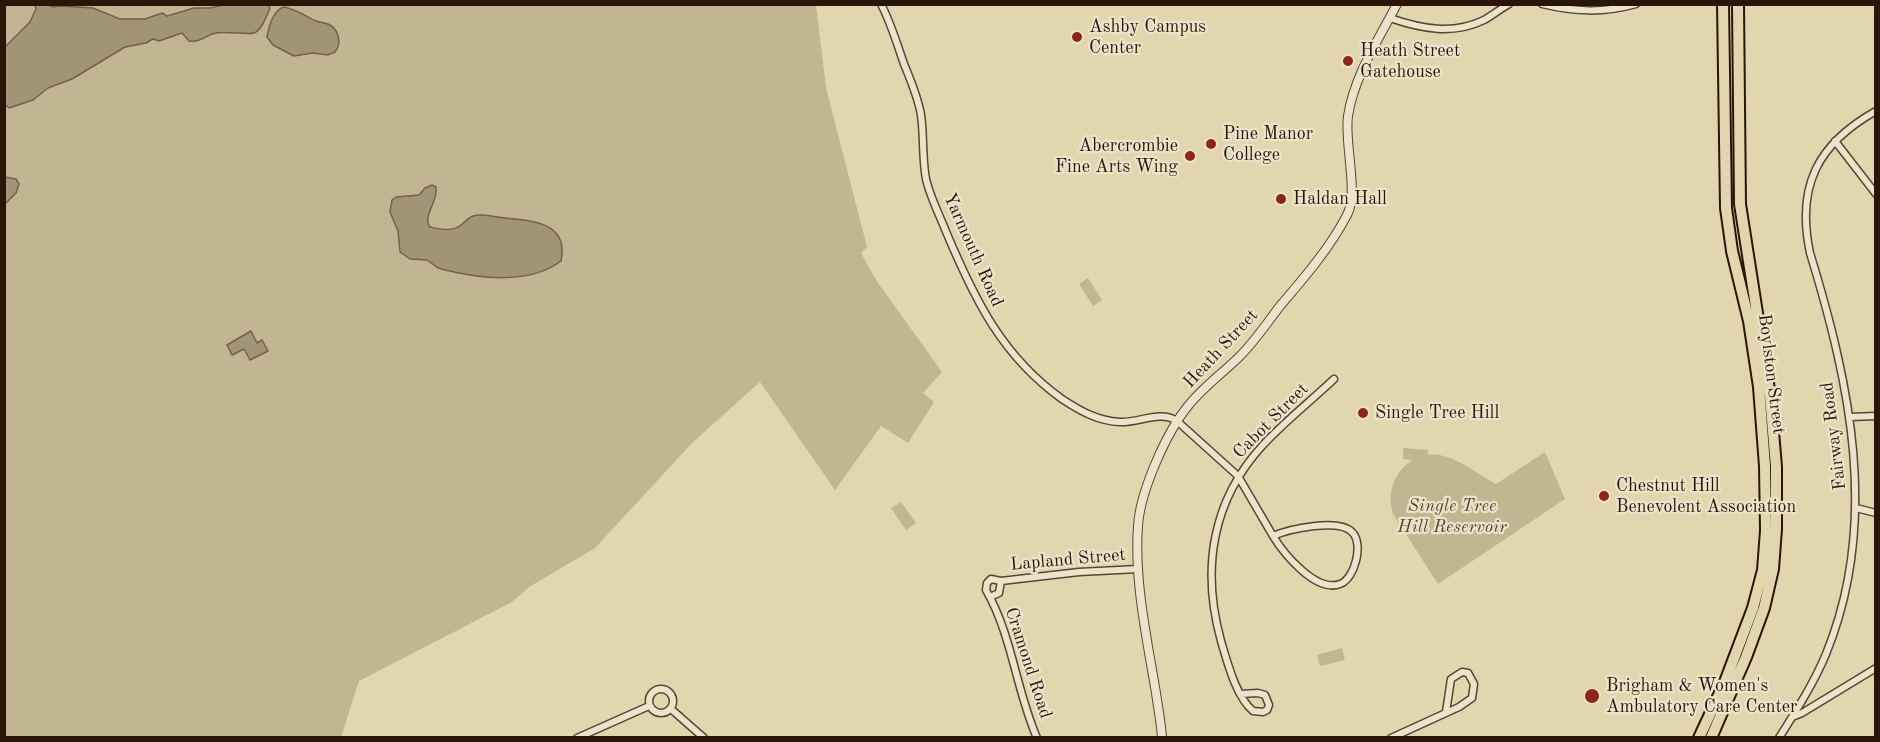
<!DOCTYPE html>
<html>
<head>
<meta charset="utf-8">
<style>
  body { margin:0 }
  #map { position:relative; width:1880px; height:742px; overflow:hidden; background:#e1d6ae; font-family:"Old Standard TT",serif }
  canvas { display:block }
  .frame { position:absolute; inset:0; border:6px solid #291609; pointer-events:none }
</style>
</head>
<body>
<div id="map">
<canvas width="1880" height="742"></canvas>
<div class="frame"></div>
</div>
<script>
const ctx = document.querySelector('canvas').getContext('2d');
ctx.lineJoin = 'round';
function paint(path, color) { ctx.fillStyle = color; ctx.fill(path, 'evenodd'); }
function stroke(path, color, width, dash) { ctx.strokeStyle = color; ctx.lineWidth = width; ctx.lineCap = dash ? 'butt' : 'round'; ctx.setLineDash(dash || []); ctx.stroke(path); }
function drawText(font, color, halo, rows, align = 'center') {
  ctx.font = font + ' "Old Standard TT",serif'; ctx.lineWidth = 4.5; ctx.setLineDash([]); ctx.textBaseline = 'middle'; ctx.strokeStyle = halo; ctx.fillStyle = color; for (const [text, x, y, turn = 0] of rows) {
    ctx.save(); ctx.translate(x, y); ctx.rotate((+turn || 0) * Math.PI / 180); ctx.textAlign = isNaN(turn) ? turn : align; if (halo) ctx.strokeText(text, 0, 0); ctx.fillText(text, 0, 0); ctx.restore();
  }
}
const green = new Path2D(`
  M4 5H816L826 88 867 247 861 253 876 280 942 372 923 393 934 402 908 443 881 426 835 490 760 382 692 443 595 548 529 587 512 602 359 681 341 737H5Z
  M1088 278 1102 300 1093 306 1079 284Z
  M1403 448 1428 450V455C1451 451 1476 474 1496 484L1545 452 1565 499 1438 584 1393 514C1387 492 1393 474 1412 460L1403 459Z
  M901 502 916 523 906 530 891 508Z
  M1342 648 1345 660 1320 666 1317 655Z`);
const water = new Path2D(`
  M268 4 270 8C267 15 262 30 254 33 250 35 225 31 216 33 205 35 201 43 189 41L182 33 159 41 153 39 146 43 125 47 72 79 48 88 33 100 9 108 5 105V47L30 22 36 9 35 5H49L53 7 61 6 93 8 120 19H145L162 13 167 16 194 8H210L223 5Z
  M284 7C294 9 301 13 310 18 315 22 322 22 328 24 339 29 342 43 335 52L328 55 313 53 294 56 273 45 267 37C269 26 273 10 284 7Z
  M5 177 16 179 19 184 16 193 5 204Z
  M432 185 436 187C439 201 422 215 430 227 440 229 452 232 461 225 465 222 468 218 473 216 483 213 495 217 505 218 533 221 569 222 561 261 529 285 482 279 445 270L438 268 427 260 410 259 400 252 398 231 390 212 392 200 396 197 419 195 425 188Z
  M251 331 257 343 262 340 268 351 250 360 244 349 232 355 227 345Z`);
const minor = new Path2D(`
  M881 4C891 23 897 44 904 64 911 81 918 97 921 115 924 136 922 158 926 179 930 197 940 216 947 234 975 300 1002 356 1062 399 1080 411 1098 421 1120 422 1139 423 1160 410 1177 421L1238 476 1273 536C1289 529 1339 518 1352 532 1364 543 1355 579 1340 584 1316 593 1284 554 1273 536
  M1542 4C1575 12 1604 13 1636 4
  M1390 18C1422 29 1453 35 1484 20 1493 15 1500 9 1509 4
  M1835 141 1876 194
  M1850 417 1876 416
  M1856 508 1876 513
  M990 597 999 593 1001 581
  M649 701a12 12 0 1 1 24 0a12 12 0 1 1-24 0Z
  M1241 694 1258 693 1265 695 1269 705 1267 710 1263 712 1253 711C1236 697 1227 661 1221 641 1201 569 1212 500 1263 445 1285 421 1311 401 1334 379
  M671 709 704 738
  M1792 717 1802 713 1876 668
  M577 738 649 706
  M1037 738C1016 690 1012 635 986 590L987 583 991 579 1001 581 1079 572 1138 569
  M1391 738 1459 707 1472 698 1474 684 1468 673 1462 672 1451 679 1446 712
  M1779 738C1796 711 1814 683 1826 654 1880 522 1850 384 1810 253 1796 187 1817 144 1876 111`);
const tertiary = new Path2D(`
  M1162 738C1161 722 1158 708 1156 693 1147 639 1134 580 1138 526 1140 492 1166 433 1188 406 1203 387 1223 373 1240 356 1255 341 1267 323 1280 306 1304 278 1330 248 1347 215 1359 193 1344 142 1348 116 1354 76 1379 39 1397 4`);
const trunk = new Path2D(`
  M1699 738 1725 682 1753 608 1763 570 1766 531 1765 466 1759 387 1749 321 1732 251 1726 208 1723 4
  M1711 738 1746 657 1764 608 1773 569 1776 529V467L1770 396 1740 204 1738 4`);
const markers = [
  [1077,37,6,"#8f2418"],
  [1348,61,6,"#8f2418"],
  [1211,144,6,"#8f2418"],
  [1190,156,6,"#8f2418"],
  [1281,199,6,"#8f2418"],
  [1363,413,6,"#8f2418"],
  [1604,496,6,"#8f2418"],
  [1592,696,8,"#8f2418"]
];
const poiNames = [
  ["Ashby Campus",1089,27],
  ["Center",1089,48],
  ["Heath Street",1360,51],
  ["Gatehouse",1360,72],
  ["Pine Manor",1223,134],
  ["College",1223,155],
  ["Abercrombie",1178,146,"right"],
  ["Fine Arts Wing",1178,167,"right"],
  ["Haldan Hall",1293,199],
  ["Single Tree Hill",1375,413],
  ["Chestnut Hill",1616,486],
  ["Benevolent Association",1616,507],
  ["Brigham & Women's",1606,686],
  ["Ambulatory Care Center",1606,707]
];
const streetNames = [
  ["Yarmouth Road",973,250,66],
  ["Heath Street",1221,349,-47],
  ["Boylston Street",1771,374,83],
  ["Cabot Street",1271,421,-45],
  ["Fairway Road",1834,436,-97],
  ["Lapland Street",1068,560,-5],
  ["Cramond Road",1028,663,72]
];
const parkNames = [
  ["Single Tree",1452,506],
  ["Hill Reservoir",1452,527]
];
paint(green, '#c2b592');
paint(water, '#a29576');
stroke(water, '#72624a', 1.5);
stroke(minor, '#574632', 9);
stroke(tertiary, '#574632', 10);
stroke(trunk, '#291609', 14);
stroke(minor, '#ece4ca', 6);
stroke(tertiary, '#ece4ca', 8);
stroke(trunk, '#e1d6ae', 10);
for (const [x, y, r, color] of markers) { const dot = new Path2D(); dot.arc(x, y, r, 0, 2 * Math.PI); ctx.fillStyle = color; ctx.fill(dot); stroke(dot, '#ece4ca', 2); }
drawText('18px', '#291609', '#ece4ca', poiNames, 'left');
drawText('18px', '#291609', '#ece4ca', streetNames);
drawText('italic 18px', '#574632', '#ece4ca', parkNames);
</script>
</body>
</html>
